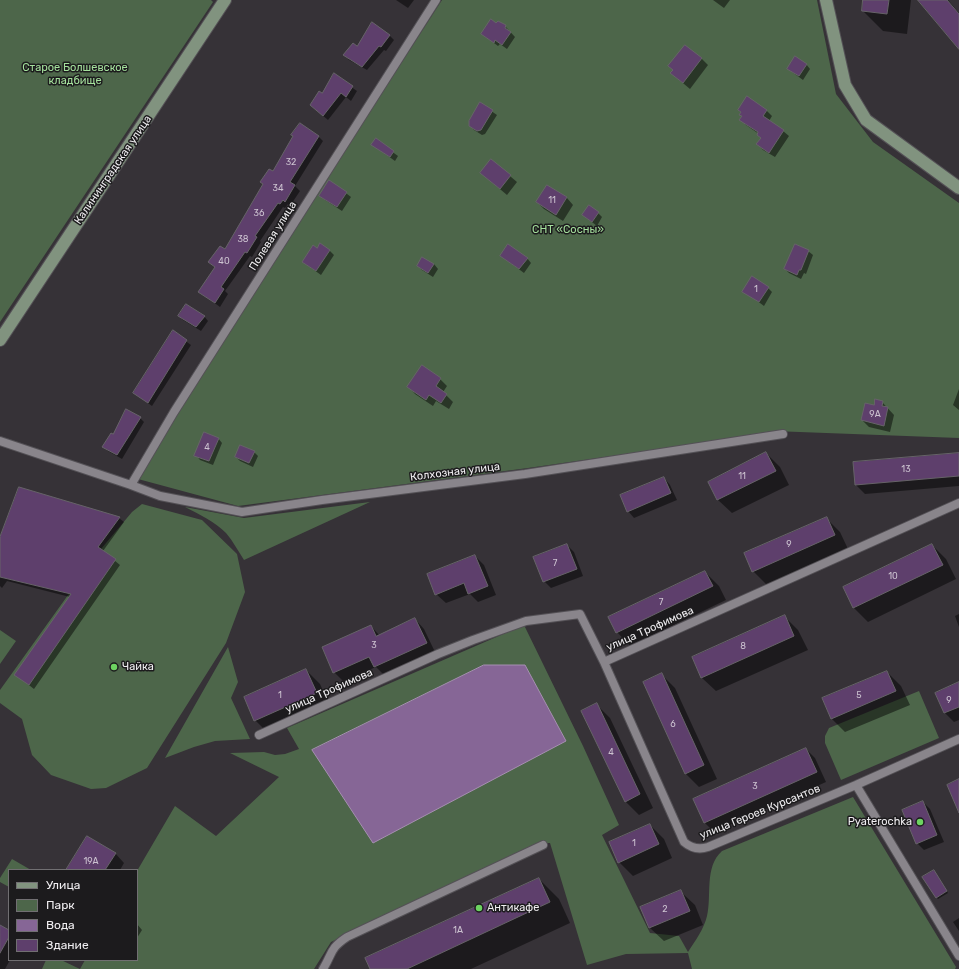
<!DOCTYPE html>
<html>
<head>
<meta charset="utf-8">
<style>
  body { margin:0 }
  #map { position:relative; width:959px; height:969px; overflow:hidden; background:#363237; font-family:Rubik,sans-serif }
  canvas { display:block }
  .legend { position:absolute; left:8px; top:869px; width:130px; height:92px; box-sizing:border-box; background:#1c1b1d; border:1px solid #716f72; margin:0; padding:5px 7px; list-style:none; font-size:12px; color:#f0eef1 }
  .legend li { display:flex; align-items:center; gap:8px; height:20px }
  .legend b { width:20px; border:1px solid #716f72 }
</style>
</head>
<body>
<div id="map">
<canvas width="959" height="969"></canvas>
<ul class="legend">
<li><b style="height:5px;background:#81937f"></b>Улица</li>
<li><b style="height:11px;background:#4d664a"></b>Парк</li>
<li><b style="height:11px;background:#866696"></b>Вода</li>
<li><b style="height:11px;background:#5e3f6c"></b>Здание</li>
</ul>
</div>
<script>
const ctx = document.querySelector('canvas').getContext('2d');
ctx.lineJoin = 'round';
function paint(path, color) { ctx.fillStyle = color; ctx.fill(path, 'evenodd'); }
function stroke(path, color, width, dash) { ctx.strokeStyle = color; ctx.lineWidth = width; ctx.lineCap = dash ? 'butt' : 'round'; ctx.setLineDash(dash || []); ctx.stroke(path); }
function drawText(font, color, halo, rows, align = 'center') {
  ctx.font = font + ' Rubik,sans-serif'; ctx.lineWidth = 3; ctx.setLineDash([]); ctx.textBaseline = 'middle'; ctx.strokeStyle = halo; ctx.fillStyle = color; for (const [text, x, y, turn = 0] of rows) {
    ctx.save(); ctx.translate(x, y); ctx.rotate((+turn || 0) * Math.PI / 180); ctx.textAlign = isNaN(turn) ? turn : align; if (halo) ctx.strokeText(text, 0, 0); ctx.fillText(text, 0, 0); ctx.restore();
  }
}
const green = new Path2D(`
  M0 0H211L213 2 0 322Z
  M442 0H817L836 94 873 142 959 203V438L773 431 682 446 528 468 238 506 138 479 197 379Z
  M370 502 244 560C238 551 233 541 226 533 215 522 199 514 185 507L244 518Z
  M142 504 202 520 237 554 245 592 226 643 147 768 106 788 91 789 51 775 32 755 22 719 0 703V690L101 549 132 512Z
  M524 625 583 746 619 825 602 835 650 933 679 936 688 952C695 941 704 929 707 916 712 896 704 867 722 851L853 797 956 967 955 969H692L688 953 626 954 587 965 550 843H543L401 908 331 942 314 969H42L46 960H61L80 969 85 960H137V871L175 806 216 836 279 777 230 753 264 752 275 755 285 754 299 749 287 728Z
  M0 630 16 641 0 664Z
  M228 647 238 682 231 698 250 739 215 741 194 747 165 758Z
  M919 691 939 738 841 780 825 743V736L829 728Z
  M12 859 31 870H9V887L0 882V878Z`);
const water = new Path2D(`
  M484 665H525L566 741 373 843 312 750Z`);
const shadow = new Path2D(`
  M396 0H414L408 8Z
  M713 0H730L724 8Z
  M864 0H911L907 34 883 31 863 11Z
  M919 0H948L959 13V48Z
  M496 24 505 26 515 37 507 49 500 44 498 46 482 34Z
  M390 36 394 40 386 51 384 50 367 70 349 60 345 55 358 47Z
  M701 58 708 65 690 89 671 73Z
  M806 64 810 69 803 80 788 69Z
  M334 75 357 91 351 101 346 97 328 120 315 109 322 95Z
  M481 104 497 115 485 134 482 135 474 130 470 125Z
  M739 110H766L772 116 769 121 783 131 789 136 775 157 763 150 758 144 761 138 758 135 759 134 746 125 741 120 743 117 740 115 741 113Z
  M318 136 323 141 295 186 300 191 290 206 288 204 285 208 283 207 260 241 261 242 252 257 250 256 225 291 228 294 220 307 200 292 216 268 210 262 225 251 274 173Z
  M376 140 398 156 395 161 373 145Z
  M491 160 517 182 507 195 481 173Z
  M330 181 351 197 342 211 325 200 320 196Z
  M547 186 567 198 573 205 563 221 544 209 537 202Z
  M598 213 602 217 597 226 583 215Z
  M317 249 329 250 334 255 321 275 303 262Z
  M808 251 813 255 806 274 804 273 801 279 789 273 785 269Z
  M501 256 527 258 531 263 524 273Z
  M434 264 438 269 433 277 422 270 418 266Z
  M768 288 772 292 764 306 744 291Z
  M179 316H204L208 321 201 331 183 320Z
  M173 332 191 345 152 406 134 393Z
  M440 379 447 386 443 392 453 402 449 409 436 401 433 406 415 394 409 387Z
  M959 389V410L953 405Z
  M882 402 894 415 890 432 869 427 862 420 875 406Z
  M140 418 144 422 122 459 108 451 104 447 113 435Z
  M218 438 222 443 213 465 200 460 196 455Z
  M254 452 258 456 253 467 240 461 236 457Z
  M766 453 780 467 789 485 732 513 718 500Z
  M959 454V486L865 494 856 485 854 463Z
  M664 478 670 485 677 500 634 518 628 511Z
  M119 518 124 522 103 551 120 565 34 689 16 675 70 597 7 581 2 588 0 586V540Z
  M826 518 840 532 848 549 767 585 753 571Z
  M567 545 574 552 583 576 551 588 544 581Z
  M932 545 946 559 956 579 868 622 854 608 844 588Z
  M475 556 484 565 496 595 478 602 470 594 446 603 436 594Z
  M705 572 719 586 726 600 630 646 617 632Z
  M959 614V627L955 616Z
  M784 616 798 630 808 650 716 691 702 678 693 657Z
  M415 619 424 629 435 652 384 675 376 667 343 681 334 672 371 626 379 635Z
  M306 670 320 684 330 707 269 734 255 720Z
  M887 672 901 686 910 705 845 732 832 719Z
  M662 675 675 688 717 779 699 787 685 773Z
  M959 684V720L954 722 945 713 936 693Z
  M597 705 610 718 653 808 639 815 625 801Z
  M806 749 815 758 826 782 714 832 705 823 695 799Z
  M923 802 930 809 944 842 924 850 917 843Z
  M650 825 664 839 672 858 633 876 619 862Z
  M115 853 124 863 120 870H67Z
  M935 873 948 893 938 899 936 897Z
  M539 879 559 899 570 923 471 969H371Z
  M681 892 695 905 703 925 664 941 650 928Z
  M959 918V931L953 922Z
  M137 924 142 930 137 938Z
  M0 926 9 931V960H10L5 969H0Z`);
const building = new Path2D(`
  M863 0H889L887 14 862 11Z
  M918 0H947L959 14V49Z
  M491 19 496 23 498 21 506 25 505 28 511 32 502 45 495 40 494 43 481 34Z
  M372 22 390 35 381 47 379 46 362 67 343 55 353 43 357 46Z
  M685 45 702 58 683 83 670 73 673 70 668 66Z
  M795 56 807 64 799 76 787 69Z
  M334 73 353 86 346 97 341 93 323 116 310 105 319 91 322 93Z
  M747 96 767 110 763 116 784 130 769 153 756 144 761 138 757 135 758 132 739 120 742 116 739 115 741 112 738 110Z
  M480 102 493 110 481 130 477 131 469 126V121Z
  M300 123 319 136 290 182 295 185 285 202 283 200 280 204 278 203 255 236 257 237 247 253 245 252 221 287 224 289 215 303 198 292 215 267 208 262 220 246 225 249 263 184 260 182 269 169 273 171 293 136 291 135Z
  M376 138 394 151 390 157 371 145Z
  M491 159 511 175 500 189 480 173Z
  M329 180 347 192 337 207 319 196Z
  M547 185 567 197 556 215 536 202Z
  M589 205 599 212 592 222 582 215Z
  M320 243 330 250 316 271 302 262 313 245 317 248Z
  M508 244 528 258 519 269 500 256Z
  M795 244 809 250 801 270H799L797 275 784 269Z
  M422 257 434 264 428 273 417 266Z
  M752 276 769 287 759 302 742 292Z
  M186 304 205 316 196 327 178 316Z
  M173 330 187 340 148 403 133 393Z
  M422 365 441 378 436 386 447 394 441 403 429 395 426 400 407 387Z
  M875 399 883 401 882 406 888 407 884 426 861 420 865 403 874 405Z
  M126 409 141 417 117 455 102 447 111 433 113 434Z
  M204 432 219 438 209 461 194 456Z
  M240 445 255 451 249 463 235 457Z
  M766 452 776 471 717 500 708 482Z
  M959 453V476L855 485 853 462Z
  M664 477 671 493 627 512 620 495Z
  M19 487 120 517 98 547 116 559 29 685 14 675 71 594 0 577V537Z
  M827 517 835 535 752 572 744 553Z
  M567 544 577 569 543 582 533 557Z
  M932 544 943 565 853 608 843 587Z
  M475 555 488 586 468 594 464 583 435 595 427 574Z
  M705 571 713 586 616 633 608 617Z
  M785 615 794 636 701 678 692 657Z
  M415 618 427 643 374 667 369 657 333 673 322 647 371 625 376 636Z
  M306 669 317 693 254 721 244 697Z
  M887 671 896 691 831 719 822 698Z
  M662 673 704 765 685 774 643 682Z
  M959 682V707L944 713 935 693Z
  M597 703 640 794 625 802 581 711Z
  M806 748 817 772 704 823 693 799Z
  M959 779V813L947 785Z
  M923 801 937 835 916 844 902 810Z
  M650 824 659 844 618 863 609 842Z
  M87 836 116 853 105 870H66Z
  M934 870 947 891 936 898 922 877Z
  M539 878 550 902 407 969H370L365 958Z
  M681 890 690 911 649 928 640 907Z
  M0 925 9 930V937L0 953Z`);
const street = new Path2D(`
  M0 441 131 485 160 496 242 512 322 500 525 474 783 434
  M131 485 174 412 436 0
  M604 662 684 842C691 848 699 850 708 847L856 785 959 739
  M259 735 438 654 473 640 526 621 580 614 604 662 959 503
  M856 785 959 956
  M323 969C333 953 329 949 347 937L543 845`);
const secondary = new Path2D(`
  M826 0 845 85 866 120 959 188
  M0 340 225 0`);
const markers = [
  [114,667,4,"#6dd361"],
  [920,822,4,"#6dd361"],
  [479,908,4,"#6dd361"]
];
const numberNames = [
  ["32",291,162],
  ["34",278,188],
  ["11",552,200],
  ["36",259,213],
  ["38",243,239],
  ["40",224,261],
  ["1",756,289],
  ["9А",875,414],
  ["4",207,447],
  ["13",906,469],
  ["11",742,476],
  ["9",789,544],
  ["7",555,563],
  ["10",893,576],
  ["7",661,602],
  ["3",374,645],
  ["8",743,646],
  ["1",280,695],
  ["5",859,695],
  ["9",949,700],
  ["6",673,724],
  ["4",611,752],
  ["3",755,786],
  ["1",634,843],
  ["19А",91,861],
  ["2",665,909],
  ["1А",458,930]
];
const parkNames = [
  ["Старое Болшевское",75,68],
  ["кладбище",75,81],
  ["СНТ «Сосны»",568,230]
];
const streetNames = [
  ["Калининградская улица",113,170,-56],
  ["Полевая улица",273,236,-58],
  ["Колхозная улица",455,472,-7],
  ["улица Трофимова",650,629,-24],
  ["улица Трофимова",329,691,-24],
  ["улица Героев Курсантов",760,812,-22]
];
const poiNames = [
  ["Чайка",122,667],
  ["Pyaterochka",912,822,"right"],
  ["Антикафе",487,908]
];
paint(green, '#4d664a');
paint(water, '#866696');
stroke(water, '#a68fb1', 1);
paint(shadow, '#0007');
paint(building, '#5e3f6c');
stroke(building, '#666368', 1);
stroke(street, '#545156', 10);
stroke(secondary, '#545156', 14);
stroke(street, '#89858b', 8);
stroke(secondary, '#81937f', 12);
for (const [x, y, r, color] of markers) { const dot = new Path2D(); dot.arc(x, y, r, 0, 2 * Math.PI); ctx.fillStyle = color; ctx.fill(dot); stroke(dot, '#1c1b1d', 1.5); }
drawText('9px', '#ccc2d0', null, numberNames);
drawText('11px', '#a5e19d', '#1c1b1d', parkNames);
drawText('11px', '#f0eef1', '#1c1b1d', streetNames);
drawText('11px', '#f0eef1', '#1c1b1d', poiNames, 'left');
</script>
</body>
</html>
